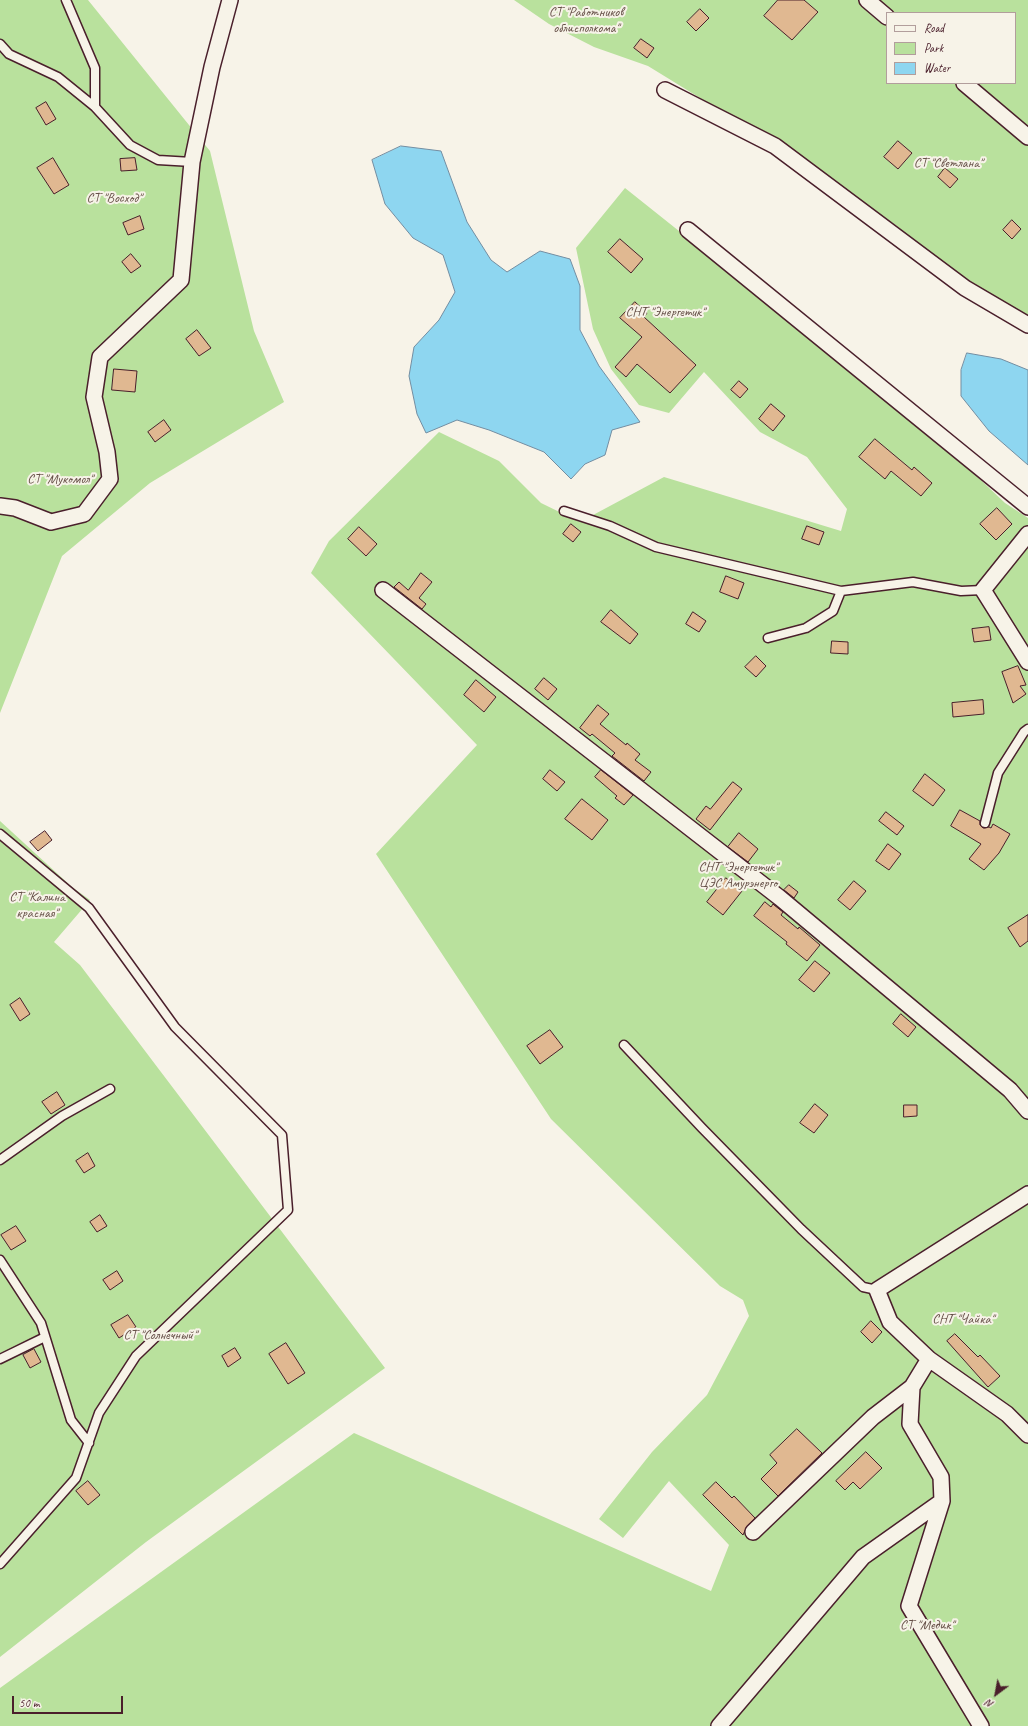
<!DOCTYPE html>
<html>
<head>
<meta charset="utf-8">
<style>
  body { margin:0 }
  #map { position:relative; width:1028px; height:1726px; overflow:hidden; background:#f7f3e8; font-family:Caveat,sans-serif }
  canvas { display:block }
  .legend { position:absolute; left:886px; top:12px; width:130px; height:72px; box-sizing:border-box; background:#f7f3e8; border:1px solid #b29e9c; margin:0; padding:5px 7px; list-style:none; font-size:12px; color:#4a1f2b }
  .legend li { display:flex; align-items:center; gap:8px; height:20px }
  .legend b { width:20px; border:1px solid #b29e9c }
  .north { position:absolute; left:976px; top:1674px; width:40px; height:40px; -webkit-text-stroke:3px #f7f3e8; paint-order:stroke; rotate:212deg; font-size:11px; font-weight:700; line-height:16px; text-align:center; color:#4a1f2b }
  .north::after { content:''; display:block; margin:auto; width:14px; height:18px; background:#4a1f2b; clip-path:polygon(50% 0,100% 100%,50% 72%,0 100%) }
  .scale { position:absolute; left:12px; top:1696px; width:111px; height:18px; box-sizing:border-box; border:2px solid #4a1f2b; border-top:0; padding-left:5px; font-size:12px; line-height:14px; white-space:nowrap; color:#4a1f2b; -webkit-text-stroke:3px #f7f3e8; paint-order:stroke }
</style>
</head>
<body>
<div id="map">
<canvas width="1028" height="1726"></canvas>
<ul class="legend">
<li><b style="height:5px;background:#f7f3e8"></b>Road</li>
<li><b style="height:11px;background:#b9e19d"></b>Park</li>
<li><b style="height:11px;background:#8ed6f0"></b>Water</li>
</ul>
<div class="north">N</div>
<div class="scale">50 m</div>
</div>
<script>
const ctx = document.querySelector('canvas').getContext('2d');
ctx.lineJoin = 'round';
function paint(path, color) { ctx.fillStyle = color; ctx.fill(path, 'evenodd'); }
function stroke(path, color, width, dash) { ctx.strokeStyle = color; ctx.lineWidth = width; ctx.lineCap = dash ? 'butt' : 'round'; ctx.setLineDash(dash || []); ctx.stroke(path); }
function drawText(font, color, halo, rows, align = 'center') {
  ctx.font = font + ' Caveat,sans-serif'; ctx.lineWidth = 4; ctx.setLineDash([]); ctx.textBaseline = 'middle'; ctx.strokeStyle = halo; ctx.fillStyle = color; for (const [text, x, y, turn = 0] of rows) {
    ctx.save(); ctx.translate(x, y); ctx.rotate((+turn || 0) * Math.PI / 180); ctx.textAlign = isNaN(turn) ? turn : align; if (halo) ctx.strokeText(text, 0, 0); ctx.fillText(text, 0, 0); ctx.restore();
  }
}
const green = new Path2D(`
  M0 0H88L210 151 254 331 284 402 150 483 62 556 0 713Z
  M514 0H1028V318L1009 310 924 250 897 226 819 172 718 109 648 66 594 47 549 24ZM887 13H1015V83H887Z
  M625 188 743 282 947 448 1005 503 1028 518V1726H0V1688L354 1433 711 1591 729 1545 669 1481 623 1538 599 1519 652 1452 707 1395 749 1316 743 1300 720 1286 551 1119 376 854 477 745 311 573 329 541 439 432 499 461 541 503 580 522 664 477 841 531 847 509 807 457 760 432 704 372 669 413 639 405 611 369 593 329 576 248Z
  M0 821 72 887 90 900 54 942 80 965 385 1368 146 1542 0 1657Z`);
const water = new Path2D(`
  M401 146 441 151 467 222 491 260 507 272 540 251 570 259 580 286V330L599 366 640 422 612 430 605 455 585 464 571 479 544 452 489 430 457 420 426 433 417 414 409 376 414 347 439 320 455 292 443 255 413 238 385 204 372 160Z
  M967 353 1001 359 1028 370V465L989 431 961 396V370Z`);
const building = new Path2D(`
  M778 0H804L818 12 792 40 764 16Z
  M700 9 709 18 696 31 687 22Z
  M641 39 654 48 647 58 634 48Z
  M46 102 56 119 46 125 36 108Z
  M898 141 912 153 898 169 884 157Z
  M53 158 69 185 54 194 37 168Z
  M135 158 137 170 121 171 120 159Z
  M945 168 958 179 950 188 938 177Z
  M140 216 144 229 128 235 123 223Z
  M1012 220 1021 229 1012 239 1003 230Z
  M620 239 643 259 631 273 608 252Z
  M131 254 141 266 131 273 122 262Z
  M635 302 647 313 644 317 696 365 670 393 637 364 626 377 615 367 642 337 620 318Z
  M197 330 211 348 199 356 186 339Z
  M114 369 137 371 135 392 112 390Z
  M739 381 748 389 740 398 731 390Z
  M771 404 785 416 773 431 759 419Z
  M164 420 171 430 155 442 148 432Z
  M875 439 912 470 914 467 932 483 921 496 891 471 885 479 859 457Z
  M997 508 1012 524 996 540 980 524Z
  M571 524 581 532 573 542 563 534Z
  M807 526 824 532 819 545 802 539Z
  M359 527 377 544 366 556 348 539Z
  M421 573 432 582 419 598 426 604 422 609 394 587 399 582 408 590Z
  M726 576 744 583 738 599 720 592Z
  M611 610 638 634 630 644 601 622Z
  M693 612 706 621 699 632 686 624Z
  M989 627 991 640 974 642 972 629Z
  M832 641 848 642V654L831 653Z
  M756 656 766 666 756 677 745 667Z
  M1018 666 1026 685 1020 686 1026 694 1013 703 1002 672Z
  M544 678 557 689 548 700 535 689Z
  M476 680 496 697 484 712 464 695Z
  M983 700 984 714 953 717 952 703Z
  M598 705 609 714 600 724 626 745 627 743 640 754 635 760 651 772 644 781 612 756 615 753 592 734 590 736 580 728Z
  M550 770 565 782 557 791 543 779Z
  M601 770 633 795 624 805 615 798 617 796 595 777Z
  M925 774 945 790 933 806 913 791Z
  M733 782 742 789 710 830 696 819 706 806 710 809Z
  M582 799 608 820 592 840 565 819Z
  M960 810 980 821V825L983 828 989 827 991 828 993 824 1010 834 999 853 984 870 969 859 981 844 951 826Z
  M886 812 904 826 897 835 879 821Z
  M45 831 52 840 38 851 30 842Z
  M739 833 758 849 748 862 728 847Z
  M888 844 901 854 889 870 876 861Z
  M726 878 742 891 723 915 707 902Z
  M854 881 866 891 850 910 838 900Z
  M789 885 798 892 794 898 784 890Z
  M765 902 771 907 773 904 774 905 783 912 781 915 798 929 799 927 820 945 807 961 786 944 787 942 754 916Z
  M1028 915V941L1020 947 1008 928Z
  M815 961 830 973 814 992 799 980Z
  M20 998 30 1014 20 1021 10 1005Z
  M901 1014 916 1027 908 1037 893 1024Z
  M550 1030 563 1047 540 1064 527 1046Z
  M57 1092 65 1105 51 1114 42 1102Z
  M815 1104 828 1115 814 1133 800 1123Z
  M904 1105H917V1116L904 1117Z
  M88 1153 95 1166 84 1173 76 1161Z
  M100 1215 107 1226 97 1232 90 1222Z
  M16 1226 26 1241 11 1250 1 1235Z
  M117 1271 123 1281 110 1290 103 1280Z
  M128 1315 136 1327 119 1338 111 1325Z
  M871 1321 882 1332 872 1343 861 1332Z
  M955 1334 978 1357 980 1355 1000 1376 988 1387 947 1341Z
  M286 1343 305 1373 288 1384 269 1354Z
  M235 1348 241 1358 228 1367 222 1356Z
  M34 1349 41 1362 30 1368 23 1355Z
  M797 1429 822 1453 778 1496 761 1479 777 1463 770 1455Z
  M866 1452 882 1468 860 1489 853 1482 845 1490 836 1481Z
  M88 1481 100 1495 88 1505 76 1491Z
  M716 1482 732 1498 734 1496 755 1518 747 1526 743 1535 703 1495Z`);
const service = new Path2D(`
  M66 0 95 68V107L130 145 158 160 192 162
  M0 44 9 54 58 77 95 107
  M564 511 610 526 656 547 841 591 913 582 961 591 983 590
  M768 638 806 628 833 611 841 591
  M985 823 998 773 1024 732 1028 729
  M0 834 89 908 175 1027 282 1135 288 1210 136 1356 99 1413 76 1478 0 1564
  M624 1045 702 1128 801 1229 863 1287 877 1290
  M0 1160 62 1116 110 1089
  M0 1260 41 1323 71 1420 89 1443
  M0 1359 45 1337`);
const minor = new Path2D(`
  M867 0 887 17
  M964 83 1028 137
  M665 90 775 146 965 288 1028 325
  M688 230 1028 507
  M0 506 15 508 51 522 84 514 110 479 107 452 94 397 100 357 181 280 192 162 212 67 230 0
  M1028 534 983 590 1028 662
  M383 590 780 898 1010 1090 1028 1111
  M1028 1194 877 1290 890 1322 929 1359 1007 1414 1028 1435
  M912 1387 910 1424 941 1477 942 1501 909 1606 981 1726
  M753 1532 873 1417 912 1387 929 1359
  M719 1726 863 1557 942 1501`);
const parkNames = [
  ["СТ \"Работников",586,12],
  ["облисполкома\"",586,28],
  ["СТ \"Светлана\"",948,163],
  ["СТ \"Восход\"",114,198],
  ["СНТ \"Энергетик\"",665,312],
  ["СТ \"Мукомол\"",60,479],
  ["СНТ \"Энергетик\"",738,867],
  ["ЦЭС Амурэнерго",738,883],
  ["СТ \"Калина",37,897],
  ["красная\"",37,913],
  ["СНТ \"Чайка\"",963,1319],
  ["СТ \"Солнечный\"",160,1335],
  ["СТ \"Медик\"",927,1625]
];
paint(green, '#b9e19d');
paint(water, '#8ed6f0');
stroke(water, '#738da1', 1);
paint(building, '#e0b891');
stroke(building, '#4a1f2b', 1);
stroke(service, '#4a1f2b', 11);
stroke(minor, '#4a1f2b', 18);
stroke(service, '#f7f3e8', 8);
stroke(minor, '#f7f3e8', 15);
drawText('14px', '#665048', '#f7f3e8', parkNames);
</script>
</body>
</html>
